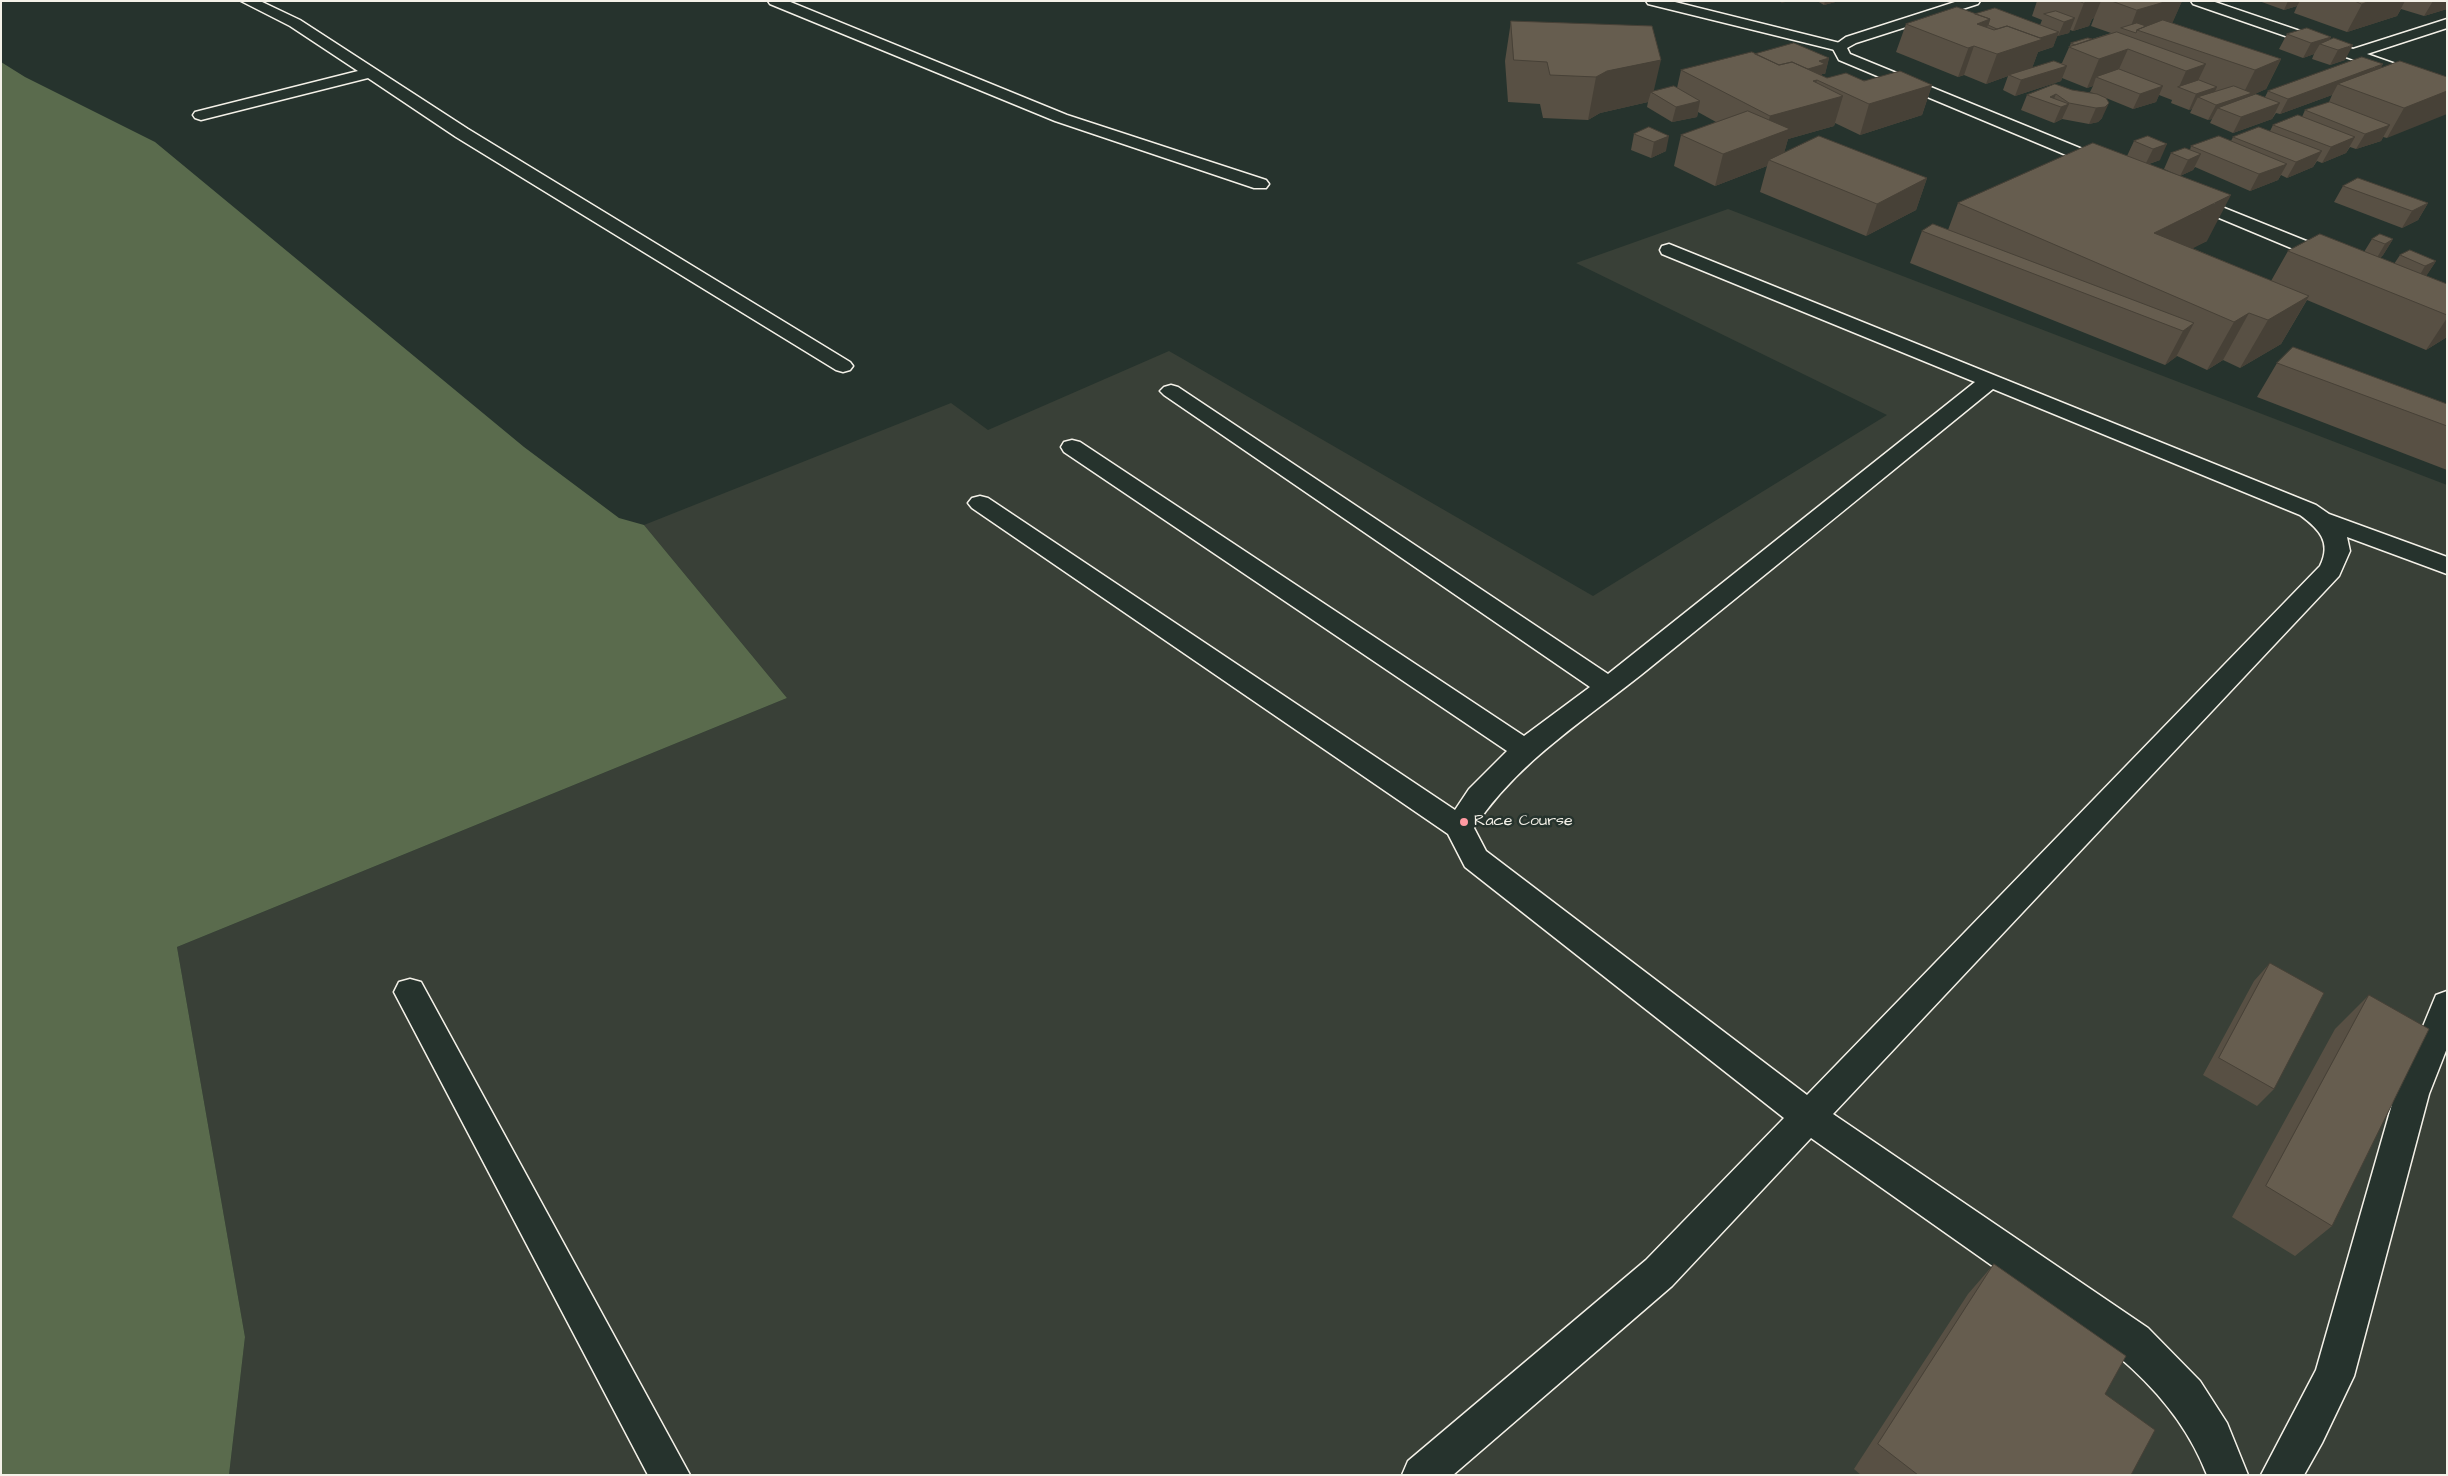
<!DOCTYPE html>
<html>
<head>
<meta charset="utf-8">
<style>
  body { margin:0 }
  #map { position:relative; width:2448px; height:1476px; overflow:hidden; background:#26332d; font-family:"Architects Daughter",sans-serif }
  canvas { display:block }
  .frame { position:absolute; inset:0; border:2px solid #f4f1e8; pointer-events:none }
</style>
</head>
<body>
<div id="map">
<canvas width="2448" height="1476"></canvas>
<div class="frame"></div>
</div>
<script>
const ctx = document.querySelector('canvas').getContext('2d');
ctx.lineJoin = 'round';
function paint(path, color) { ctx.fillStyle = color; ctx.fill(path, 'evenodd'); }
function stroke(path, color, width, dash) { ctx.strokeStyle = color; ctx.lineWidth = width; ctx.lineCap = dash ? 'butt' : 'round'; ctx.setLineDash(dash || []); ctx.stroke(path); }
function drawText(font, color, halo, rows, align = 'center') {
  ctx.font = font + ' "Architects Daughter",sans-serif'; ctx.lineWidth = 5; ctx.setLineDash([]); ctx.textBaseline = 'middle'; ctx.strokeStyle = halo; ctx.fillStyle = color; for (const [text, x, y, turn = 0] of rows) {
    ctx.save(); ctx.translate(x, y); ctx.rotate((+turn || 0) * Math.PI / 180); ctx.textAlign = isNaN(turn) ? turn : align; if (halo) ctx.strokeText(text, 0, 0); ctx.fillText(text, 0, 0); ctx.restore();
  }
}
const built = new Path2D(`
  M1728 209 2447 485V1475H229L245 1337 177 947 787 698 644 525 951 403 988 430 1169 351 1593 596 1887 415 1576 263Z`);
const green = new Path2D(`
  M1 62 25 77 155 142 524 447 619 518 644 525 787 698 177 947 245 1337 229 1475H1Z`);
const service = new Path2D(`
  M241 1H260L300 20 468 129 850 362 853 366 850 370 843 372 836 370 456 137 368 78 201 120 195 118 193 115 195 112 358 71 290 26Z
  M768 1H788L1067 115 1266 180 1269 184 1266 188H1254L1055 121 770 4Z
  M1646 1H1671L1844 44 1846 47 1839 51 1648 4Z
  M1669 244 2316 505 2329 514 2447 557V574L2347 537 2350 551 2339 576 1833 1114 2148 1328 2200 1381 2227 1423 2248 1475H2207C2169 1376 2077 1325 1994 1267 1933 1224 1872 1181 1811 1138L1672 1286 1453 1475H1402L1408 1461 1646 1260 1784 1118 1465 867 1448 834 972 508 968 503 972 498 980 496 988 498 1455 810 1469 789 1507 751 1064 452 1061 447 1064 442 1072 440 1080 442 1524 736 1590 687 1164 395 1160 391 1164 387 1171 385 1178 387 1608 674 1975 382 1662 254 1660 250 1662 246ZM1993 389 2300 515C2319 529 2332 542 2320 566L1807 1095 1486 851 1474 828C1518 760 1590 717 1652 666 1766 574 1879 482 1993 389Z
  M410 979 421 982 690 1475H648L394 992 399 982Z
  M2447 991V1048L2429 1094 2354 1376 2322 1443 2304 1475H2261L2316 1370 2395 1094 2436 995Z`);
const minor = new Path2D(`
  M1958 1H1980L1978 4 1856 43 1847 48 1850 54 2114 162 2117 166 2114 170H2102L1839 60 1832 47 1846 37Z
  M2191 1H2212L2353 49 2447 19V28L2367 54 2447 82V92L2193 4Z
  M2187 193 2341 255 2343 259 2341 263H2327L2181 202 2178 198 2181 194Z`);
const wall = new Path2D(`
  M1817 1H1839L1824 5Z
  M2037 1H2182L2172 23 2281 59 2266 89 2250 96 2265 97 2268 91 2381 68 2447 77 2387 138 2383 137 2381 141 2356 149 2350 147 2346 153 2322 163 2317 161 2313 167 2287 178 2281 175 2278 180 2250 191 2195 167 2193 170 2180 176 2164 169 2171 153 2190 150 2191 146 2231 141 2233 137 2270 131 2273 125 2302 117 2305 110 2329 102 2332 95 2280 114 2276 113 2272 119 2233 133 2210 123 2212 119 2208 120 2190 113 2192 109 2189 110 2171 103 2172 100 2159 95 2156 102 2133 109 2106 98 2102 118 2098 122 2089 124 2062 119 2054 123 2021 110 2027 95 2072 90 2093 93 2090 92 2093 86 2087 88 2062 78 2061 81 2015 96 2003 90 2008 76 1986 84 1964 75 1958 77 1896 52 1906 24 1975 14 2040 25 2042 20 2032 16ZM2094 18 2091 26 2111 33 2092 39 2071 43 2062 63 2032 68 2038 52 2053 47 2057 36 2069 33 2070 30 2073 31 2089 26 2092 19Z
  M2259 1H2447V9L2424 16 2401 9 2397 16 2347 32 2294 13 2297 6 2284 10Z
  M1511 21 1654 91 1677 88 1681 70 1755 54 1829 58 1825 74H1822V76L1827 78 1932 85 1922 115 1860 135 1835 123 1834 126 1788 139 1784 153 1927 178 1916 210 1866 236 1760 192 1767 166 1715 186 1674 166 1681 135 1716 122 1698 112 1697 117 1672 122 1647 107 1648 102 1600 113 1588 120 1543 118 1540 104 1508 102 1505 61Z
  M2287 34 2331 37 2329 40 2334 38 2345 60 2330 65 2312 59 2314 54 2303 58 2279 49Z
  M1649 127 1666 151 1651 158 1631 150 1634 134Z
  M2148 136 2160 160 2149 164 2207 241 2192 248 2271 281 2288 251 2364 252 2372 239H2393L2383 255 2380 258 2394 264 2400 255 2436 261 2426 276 2447 284V337L2426 350 2307 300 2281 344 2240 368 2223 360 2207 370 2177 356 2165 365 1910 263 1922 231 1948 230 1958 203 2127 156 2134 141Z
  M2343 186 2428 203 2418 220 2402 228 2334 202Z
  M2277 363 2447 404V470L2257 397Z
  M2270 963 2274 1089 2257 1106 2203 1075 2254 981Z
  M2369 995 2332 1226 2295 1256 2232 1217 2335 1029Z
  M1994 1264 2105 1394 2131 1475H1861L1854 1469 1968 1294Z`);
const shadedWall = new Path2D(`
  M1782 1H1790L1781 3Z
  M1825 1H1839L1824 5Z
  M2088 1H2101L2094 18 2092 19 2089 26 2073 31 2084 3Z
  M2168 1H2182L2172 24 2129 31 2137 10Z
  M2288 1H2300L2297 6 2284 10Z
  M2370 1H2405L2397 16 2347 32 2362 4Z
  M2433 1H2447V9L2424 16Z
  M2075 18 2069 33 2058 36 2064 22Z
  M1990 19 1980 48 1974 46 1964 75 1958 77 1977 24Z
  M2059 32 2053 47 2038 52 2032 68 2009 75 2008 76 1986 84 1997 54 2029 41Z
  M2331 37 2326 46 2320 44 2314 54 2303 58 2311 43Z
  M2353 45 2345 60 2330 65 2338 50Z
  M2128 49 2115 78 2096 77 2093 86 2087 88 2099 59Z
  M1829 58 1825 74H1822L1821 79 1817 80 1810 105 1843 96 1834 126 1788 139 1782 160H1769L1767 166 1715 186 1723 154 1764 139 1770 116 1806 69 1819 61Z
  M2281 59 2266 89 2250 96 2244 108H2218L2212 119 2208 120 2216 105 2242 96 2255 70Z
  M1661 60 1653 94 1651 92 1648 102 1600 113 1588 120 1596 77 1607 71Z
  M2206 64 2192 93 2179 87 2186 71Z
  M2383 64 2375 79 2338 84 2332 95 2280 114 2288 99Z
  M2067 66 2061 81 2015 96 2021 80Z
  M1932 85 1922 115 1860 135 1869 104Z
  M2163 86 2156 102 2133 109 2140 94Z
  M2217 87 2210 102 2198 97 2192 109 2189 110 2196 94Z
  M2447 87V114L2387 138 2404 108Z
  M2056 94 2052 104 2050 97Z
  M1700 101 1697 117 1672 122 1676 107Z
  M2109 103 2102 118 2098 122 2089 124 2096 108Z
  M2280 103 2272 119 2233 133 2241 117Z
  M2069 104 2062 119 2054 123 2061 107Z
  M2390 125 2381 141 2356 149 2365 134Z
  M1669 136 1666 151 1651 158 1654 142Z
  M2355 137 2346 153 2322 163 2331 147Z
  M2167 144 2160 160 2145 165 2153 149Z
  M2322 151 2313 167 2287 178 2296 162Z
  M2201 154 2193 170 2180 176 2188 160Z
  M2287 164 2278 180 2250 191 2259 174Z
  M1927 178 1916 210 1866 236 1877 204Z
  M2231 195 2207 241 2134 279 2154 233Z
  M2428 203 2418 220 2402 228 2412 211Z
  M2393 239 2383 255 2375 261 2385 244Z
  M2436 261 2425 278 2415 283 2425 266Z
  M2309 296 2281 344 2240 368 2268 320Z
  M2249 313 2223 360 2207 370 2234 322Z
  M2447 318V337L2426 350Z
  M2194 323 2176 357 2165 365 2183 331Z`);
const building = new Path2D(`
  M2079 1H2090L2084 3Z
  M2112 1H2168L2137 10Z
  M2355 1H2370L2362 4Z
  M1957 7 1990 19 1977 24 1994 30 2007 26 2043 39 1997 54 1974 46 1968 48 1906 24Z
  M1995 8 2059 32 2040 38 2007 26 1997 29 1988 25 1990 19 1975 14Z
  M2056 11 2075 18 2064 22 2044 14Z
  M2163 20 2281 59 2255 70 2137 30Z
  M1511 21 1652 26 1661 60 1607 71 1596 77 1550 75 1547 62 1514 60Z
  M2137 23 2146 26 2137 30 2136 33 2121 28Z
  M2307 28 2331 37 2311 43 2287 34Z
  M2117 32 2206 64 2186 71 2128 49 2099 59 2069 47Z
  M2088 38 2092 39 2075 45 2071 43Z
  M2334 38 2353 45 2338 50 2320 44Z
  M1794 43 1829 58 1819 61 1825 64 1808 69 1792 62 1779 65 1755 54Z
  M1752 52 1779 65 1792 62 1827 78 1846 73 1864 81 1900 71 1932 85 1869 104 1817 80 1813 81 1843 96 1770 116 1681 70Z
  M2362 57 2383 64 2288 99 2268 91Z
  M2054 61 2067 66 2021 80 2009 75Z
  M2400 61 2447 77V91L2404 108 2338 84Z
  M2119 69 2163 86 2140 94 2096 77Z
  M2199 80 2217 87 2196 94 2178 87Z
  M2055 84 2072 90 2097 94 2106 98 2109 103 2105 107 2096 108 2069 103 2056 94 2050 97 2069 104 2061 107 2027 95Z
  M1674 86 1700 101 1676 107 1651 92Z
  M2234 86 2252 93 2216 105 2198 97Z
  M2256 94 2280 103 2241 117 2218 108Z
  M2330 102 2390 125 2365 134 2305 110Z
  M1748 111 1790 129 1723 154 1681 135Z
  M2298 115 2355 137 2331 147 2273 125Z
  M1649 127 1669 136 1654 142 1634 134Z
  M2259 127 2322 151 2296 162 2233 137Z
  M1819 136 1927 178 1877 204 1769 160Z
  M2148 136 2167 144 2153 149 2134 141Z
  M2219 136 2287 164 2259 174 2191 146Z
  M2093 143 2231 195 2154 233 2309 296 2268 320 2249 313 2234 322 1958 203Z
  M2185 148 2201 154 2188 160 2171 153Z
  M2358 178 2428 203 2412 211 2343 186Z
  M1933 224 2194 323 2183 331 1922 231Z
  M2320 234 2447 284V315L2288 251Z
  M2380 234 2393 239 2385 244 2372 239Z
  M2410 250 2436 261 2425 266 2400 255Z
  M2293 347 2447 404V426L2277 363Z
  M2270 963 2324 993 2274 1089 2219 1058Z
  M2369 995 2429 1029 2332 1226 2266 1186Z
  M1994 1264 2126 1356 2105 1394 2155 1430 2131 1475H1918L1878 1444Z`);
const markers = [
  [1464,822,5,"#ff9aa2"]
];
const poiNames = [
  ["Race Course",1474,822]
];
paint(built, '#394037');
paint(green, '#5a6b4d');
stroke(service, '#f4f1e8', 3);
stroke(minor, '#f4f1e8', 3);
paint(service, '#26332d');
paint(minor, '#26332d');
paint(wall, '#585044');
paint(shadedWall, '#474137');
paint(building, '#665d4f');
stroke(building, '#474137', 1);
for (const [x, y, r, color] of markers) { const dot = new Path2D(); dot.arc(x, y, r, 0, 2 * Math.PI); ctx.fillStyle = color; ctx.fill(dot); stroke(dot, '#26332d', 2); }
drawText('16px', '#f4f1e8', '#26332d', poiNames, 'left');
</script>
</body>
</html>
